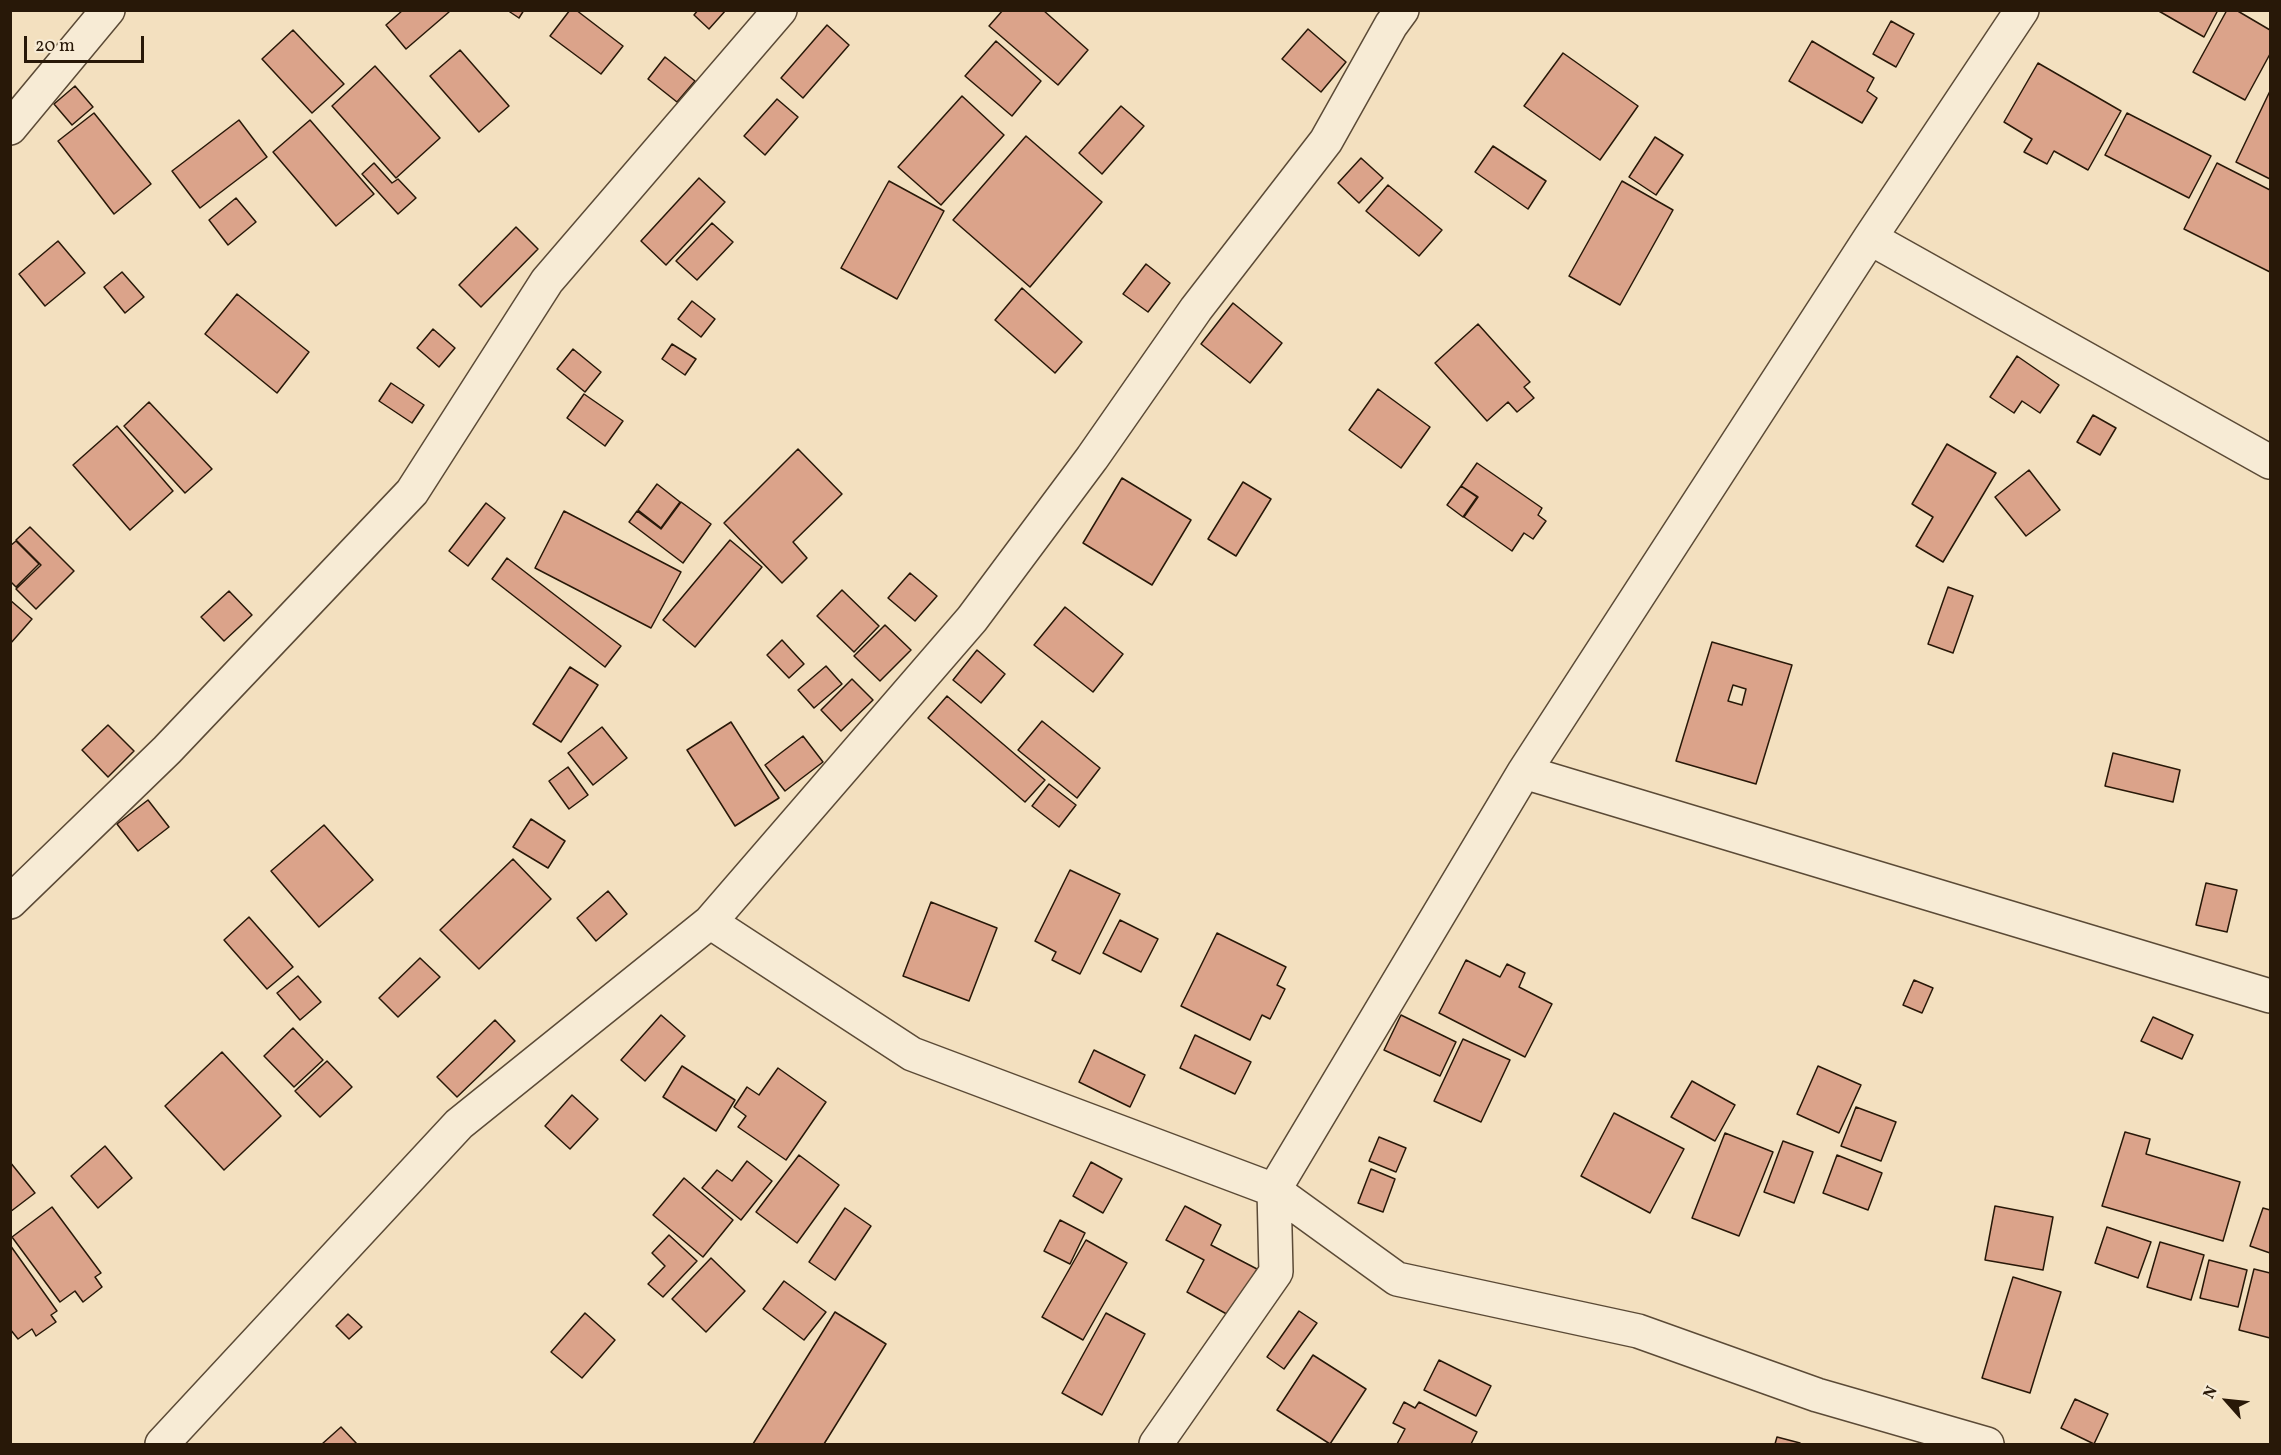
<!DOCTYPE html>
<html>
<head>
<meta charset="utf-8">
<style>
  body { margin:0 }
  #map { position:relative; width:2281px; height:1455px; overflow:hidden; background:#f3e0bf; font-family:Vollkorn,serif }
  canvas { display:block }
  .frame { position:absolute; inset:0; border:12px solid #281808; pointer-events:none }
  .north { position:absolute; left:2197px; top:1371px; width:60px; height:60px; -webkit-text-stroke:4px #f7ebd5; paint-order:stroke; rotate:297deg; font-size:16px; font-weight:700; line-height:24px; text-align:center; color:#281808 }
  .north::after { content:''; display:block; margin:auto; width:21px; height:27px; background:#281808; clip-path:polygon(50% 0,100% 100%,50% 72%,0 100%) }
  .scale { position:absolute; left:24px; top:36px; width:120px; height:27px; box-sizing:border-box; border:3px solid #281808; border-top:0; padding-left:8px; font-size:18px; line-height:21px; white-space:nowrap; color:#281808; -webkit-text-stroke:4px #f7ebd5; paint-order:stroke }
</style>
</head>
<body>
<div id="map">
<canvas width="2281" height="1455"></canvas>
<div class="frame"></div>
<div class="north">N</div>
<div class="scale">20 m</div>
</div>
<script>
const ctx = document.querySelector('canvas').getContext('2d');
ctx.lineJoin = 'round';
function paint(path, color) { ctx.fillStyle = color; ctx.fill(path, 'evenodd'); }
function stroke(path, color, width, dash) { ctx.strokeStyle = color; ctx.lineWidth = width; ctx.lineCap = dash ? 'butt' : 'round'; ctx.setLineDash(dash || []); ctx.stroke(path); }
const building = new Path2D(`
  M403 10H447L449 12 406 49 386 25Z
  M507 10H524L519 18Z
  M570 10H576L623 46 601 74 550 36Z
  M698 10H726L709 29 694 15Z
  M1003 10H1043L1088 50 1058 85 989 26Z
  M2157 10H2218L2204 37Z
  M2227 10H2236L2270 30V54L2245 100 2193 72Z
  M1891 21 1914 34 1896 67 1873 54Z
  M827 25 849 45 803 98 781 78Z
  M1308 29 1346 62 1321 92 1282 59Z
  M293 30 344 84 312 113 262 59Z
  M996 41 1041 81 1012 116 965 76Z
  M1812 41 1874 78 1867 91 1877 98 1862 123 1789 81Z
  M460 50 509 106 479 132 430 76Z
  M1563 53 1638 106 1600 160 1524 106Z
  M665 57 695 81 677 102 648 79Z
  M2038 63 2121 111 2088 170 2054 151 2047 164 2024 152 2032 139 2004 122Z
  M375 66 440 138 396 178 332 106Z
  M75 86 93 107 72 125 54 104Z
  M2270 91V179L2236 162Z
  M962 96 1004 135 941 205 898 167Z
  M777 99 798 117 765 155 744 136Z
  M1121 106 1144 126 1102 174 1079 153Z
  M94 113 151 184 114 214 58 141Z
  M2127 113 2211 156 2189 198 2105 155Z
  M239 120 267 157 200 208 172 171Z
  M310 120 374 194 336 226 273 152Z
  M1026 136 1102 202 1030 287 953 220Z
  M1655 137 1683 155 1656 195 1629 177Z
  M1493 146 1546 181 1528 209 1475 172Z
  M1361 158 1383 178 1359 203 1338 183Z
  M374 163 392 183 398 179 416 198 398 214 362 174Z
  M2217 163 2270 190V272L2184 229Z
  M699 178 725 202 666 265 641 241Z
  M889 181 944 211 897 299 841 268Z
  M1622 181 1673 210 1620 305 1569 276Z
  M1388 185 1442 230 1419 256 1366 211Z
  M236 198 256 222 228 245 209 220Z
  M712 223 733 242 697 280 676 261Z
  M516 227 538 249 481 307 459 285Z
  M58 241 85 273 45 306 19 274Z
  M1146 264 1170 283 1148 312 1123 294Z
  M122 272 144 297 125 313 104 287Z
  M1022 288 1082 342 1055 373 995 320Z
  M237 294 309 352 277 393 205 334Z
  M692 301 715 319 701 337 678 319Z
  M1233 303 1282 343 1250 383 1201 344Z
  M1478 324 1530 382 1524 387 1534 398 1517 412 1508 402 1487 421 1435 363Z
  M433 329 455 348 439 367 417 348Z
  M672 344 696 359 685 375 662 359Z
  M573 349 601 372 585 392 557 369Z
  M2017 356 2059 385 2040 413 2022 401 2014 413 1990 397Z
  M391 383 424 405 412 423 379 401Z
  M1378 389 1430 427 1401 468 1349 430Z
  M584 394 623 421 605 446 567 418Z
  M149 402 212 469 185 493 124 426Z
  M2093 415 2116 428 2100 455 2077 442Z
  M117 426 173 491 130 530 73 465Z
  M1947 444 1996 473 1943 562 1916 546 1933 517 1912 504Z
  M798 449 842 494 793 542 807 558 782 583 724 523Z
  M1477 463 1542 508 1538 515 1546 521 1533 539 1524 533 1512 551 1464 517 1478 497 1461 486Z
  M2029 470 2060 510 2026 536 1995 497Z
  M1122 478 1191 520 1152 585 1083 543Z
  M1243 482 1271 499 1236 556 1208 539Z
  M657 484 680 502 661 528 638 510Z
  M1461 486 1477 497 1463 517 1447 505Z
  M681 502 711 524 683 563 629 522 637 511 661 529Z
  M486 503 505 518 468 566 449 551Z
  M564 511 681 572 651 628 535 568Z
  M30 527 74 571 36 609 16 589 41 565 16 540Z
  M730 540 762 567 695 647 663 620Z
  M16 541 39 564 16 587 10 581V546Z
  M507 558 621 646 605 667 492 579Z
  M910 573 937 596 915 621 888 598Z
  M1948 587 1973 596 1953 653 1928 644Z
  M842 590 879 626 854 652 817 616Z
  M229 591 252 615 224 641 201 617Z
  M10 600 32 619 10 644Z
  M1065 607 1123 654 1093 692 1034 645Z
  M885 625 911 650 880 681 854 656Z
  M782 640 804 664 789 678 767 655Z
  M1712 642 1792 665 1756 784 1676 761ZM1733 685 1746 689 1742 705 1728 701Z
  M977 650 1005 674 981 703 953 680Z
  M826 666 842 684 814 708 798 690Z
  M570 667 598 685 561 742 533 724Z
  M852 679 873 700 841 731 821 710Z
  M947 696 1045 780 1025 802 928 718Z
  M1042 721 1100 768 1077 798 1018 750Z
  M731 722 779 798 735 826 687 750Z
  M108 725 134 751 108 777 82 750Z
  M602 727 627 758 593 785 568 753Z
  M803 736 823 762 785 791 765 765Z
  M2113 753 2180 770 2173 802 2105 786Z
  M568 767 588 795 569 809 549 781Z
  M1049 784 1076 805 1059 827 1032 806Z
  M148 800 169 827 138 851 117 824Z
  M531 819 565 841 548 868 513 847Z
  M324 825 373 880 319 927 271 871Z
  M513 859 551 899 479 969 440 930Z
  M1070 870 1120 894 1080 974 1052 960 1056 952 1035 941Z
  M2206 883 2237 890 2227 932 2196 925Z
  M608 891 627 914 596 941 577 918Z
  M931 902 997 928 969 1001 903 976Z
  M249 917 293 967 267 989 224 940Z
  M1120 920 1158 939 1141 972 1103 953Z
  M1217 933 1286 967 1277 985 1285 989 1270 1019 1262 1015 1250 1040 1181 1006Z
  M420 958 440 977 398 1017 379 998Z
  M1466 960 1500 977 1507 964 1525 973 1519 987 1552 1004 1525 1057 1439 1013Z
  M298 976 321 1002 300 1020 277 993Z
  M1914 980 1933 988 1922 1013 1903 1005Z
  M661 1015 685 1036 645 1081 621 1060Z
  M1401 1015 1456 1042 1440 1076 1384 1050Z
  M2153 1017 2193 1035 2182 1059 2141 1041Z
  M495 1020 515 1041 457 1097 437 1077Z
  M293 1028 323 1060 294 1087 264 1056Z
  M1195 1035 1251 1062 1235 1094 1180 1068Z
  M1463 1039 1510 1060 1481 1122 1434 1101Z
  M1094 1050 1145 1075 1130 1107 1079 1082Z
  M222 1052 281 1116 224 1170 165 1106Z
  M327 1061 352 1087 320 1117 295 1091Z
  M682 1066 735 1100 716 1131 663 1097Z
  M1818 1066 1861 1085 1839 1133 1797 1114Z
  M778 1068 826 1102 786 1160 738 1127 746 1116 734 1107 747 1087 759 1095Z
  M1692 1081 1735 1105 1715 1141 1671 1117Z
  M572 1095 598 1119 570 1149 545 1126Z
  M1856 1107 1896 1122 1881 1161 1841 1146Z
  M1614 1113 1684 1149 1650 1213 1581 1176Z
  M2125 1132 2150 1139 2146 1154 2240 1182 2223 1241 2102 1206Z
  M1725 1133 1773 1152 1739 1236 1692 1218Z
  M1379 1137 1406 1148 1396 1172 1369 1161Z
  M1783 1141 1813 1152 1794 1203 1764 1192Z
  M105 1146 132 1178 98 1208 71 1176Z
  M799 1155 839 1185 797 1243 756 1212Z
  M1837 1155 1882 1173 1868 1210 1823 1193Z
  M747 1161 772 1181 741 1220 702 1188 717 1170 732 1181Z
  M10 1162 35 1193 10 1212Z
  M1091 1162 1122 1179 1103 1213 1073 1196Z
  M1371 1169 1395 1179 1383 1212 1358 1203Z
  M684 1178 733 1220 703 1257 653 1215Z
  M1185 1206 1221 1225 1211 1245 1257 1269 1232 1317 1187 1292 1204 1260 1166 1240Z
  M1995 1206 2053 1217 2043 1270 1985 1260Z
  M52 1207 101 1273 95 1277 102 1287 83 1302 75 1291 60 1302 12 1237Z
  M845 1208 871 1226 835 1280 809 1262Z
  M2263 1208 2270 1210V1253L2250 1246Z
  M1060 1220 1085 1233 1070 1264 1044 1251Z
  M2107 1227 2151 1242 2138 1278 2095 1263Z
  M669 1235 697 1261 663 1297 648 1284 665 1266 652 1253Z
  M1086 1240 1127 1263 1083 1340 1042 1317Z
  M2160 1242 2204 1255 2191 1300 2147 1287Z
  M10 1245 57 1311 51 1315 56 1322 36 1336 32 1329 18 1339 10 1329Z
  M711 1258 745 1291 706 1332 672 1299Z
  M2209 1260 2247 1270 2238 1307 2200 1298Z
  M2254 1269 2270 1273V1338L2239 1330Z
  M2013 1277 2061 1292 2030 1393 1982 1378Z
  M784 1281 826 1312 804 1340 763 1309Z
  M1299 1311 1317 1323 1284 1369 1267 1357Z
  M835 1312 886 1344 824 1444H753Z
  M585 1313 615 1340 582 1378 551 1352Z
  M1106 1313 1145 1334 1102 1415 1062 1393Z
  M348 1314 362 1327 349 1339 336 1326Z
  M1313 1355 1366 1389 1330 1444 1277 1410Z
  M1439 1360 1491 1386 1476 1416 1424 1390Z
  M2075 1399 2108 1414 2094 1444 2061 1428Z
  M1404 1402 1415 1408 1419 1402 1477 1432 1471 1444H1397L1405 1429 1393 1423Z
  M341 1427 357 1444H322Z
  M1777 1437 1800 1443 1799 1444H1775Z`);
const minor = new Path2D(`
  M10 128 108 10
  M1870 238 2270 462
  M1524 772 2270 996
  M10 902 167 750 412 492 547 281 780 10
  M710 922 912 1054 1274 1190 1397 1279 1638 1331 1817 1395 1987 1444
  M162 1444 459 1124 710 922 972 619 1092 458 1196 309 1326 141 1391 25 1402 10
  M1156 1444 1276 1272 1274 1190 1524 772 1870 238 2022 10`);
paint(building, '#dba38a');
stroke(building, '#281808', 1.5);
stroke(minor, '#5b4a36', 36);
stroke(minor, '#f7ebd5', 33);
</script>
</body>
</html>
